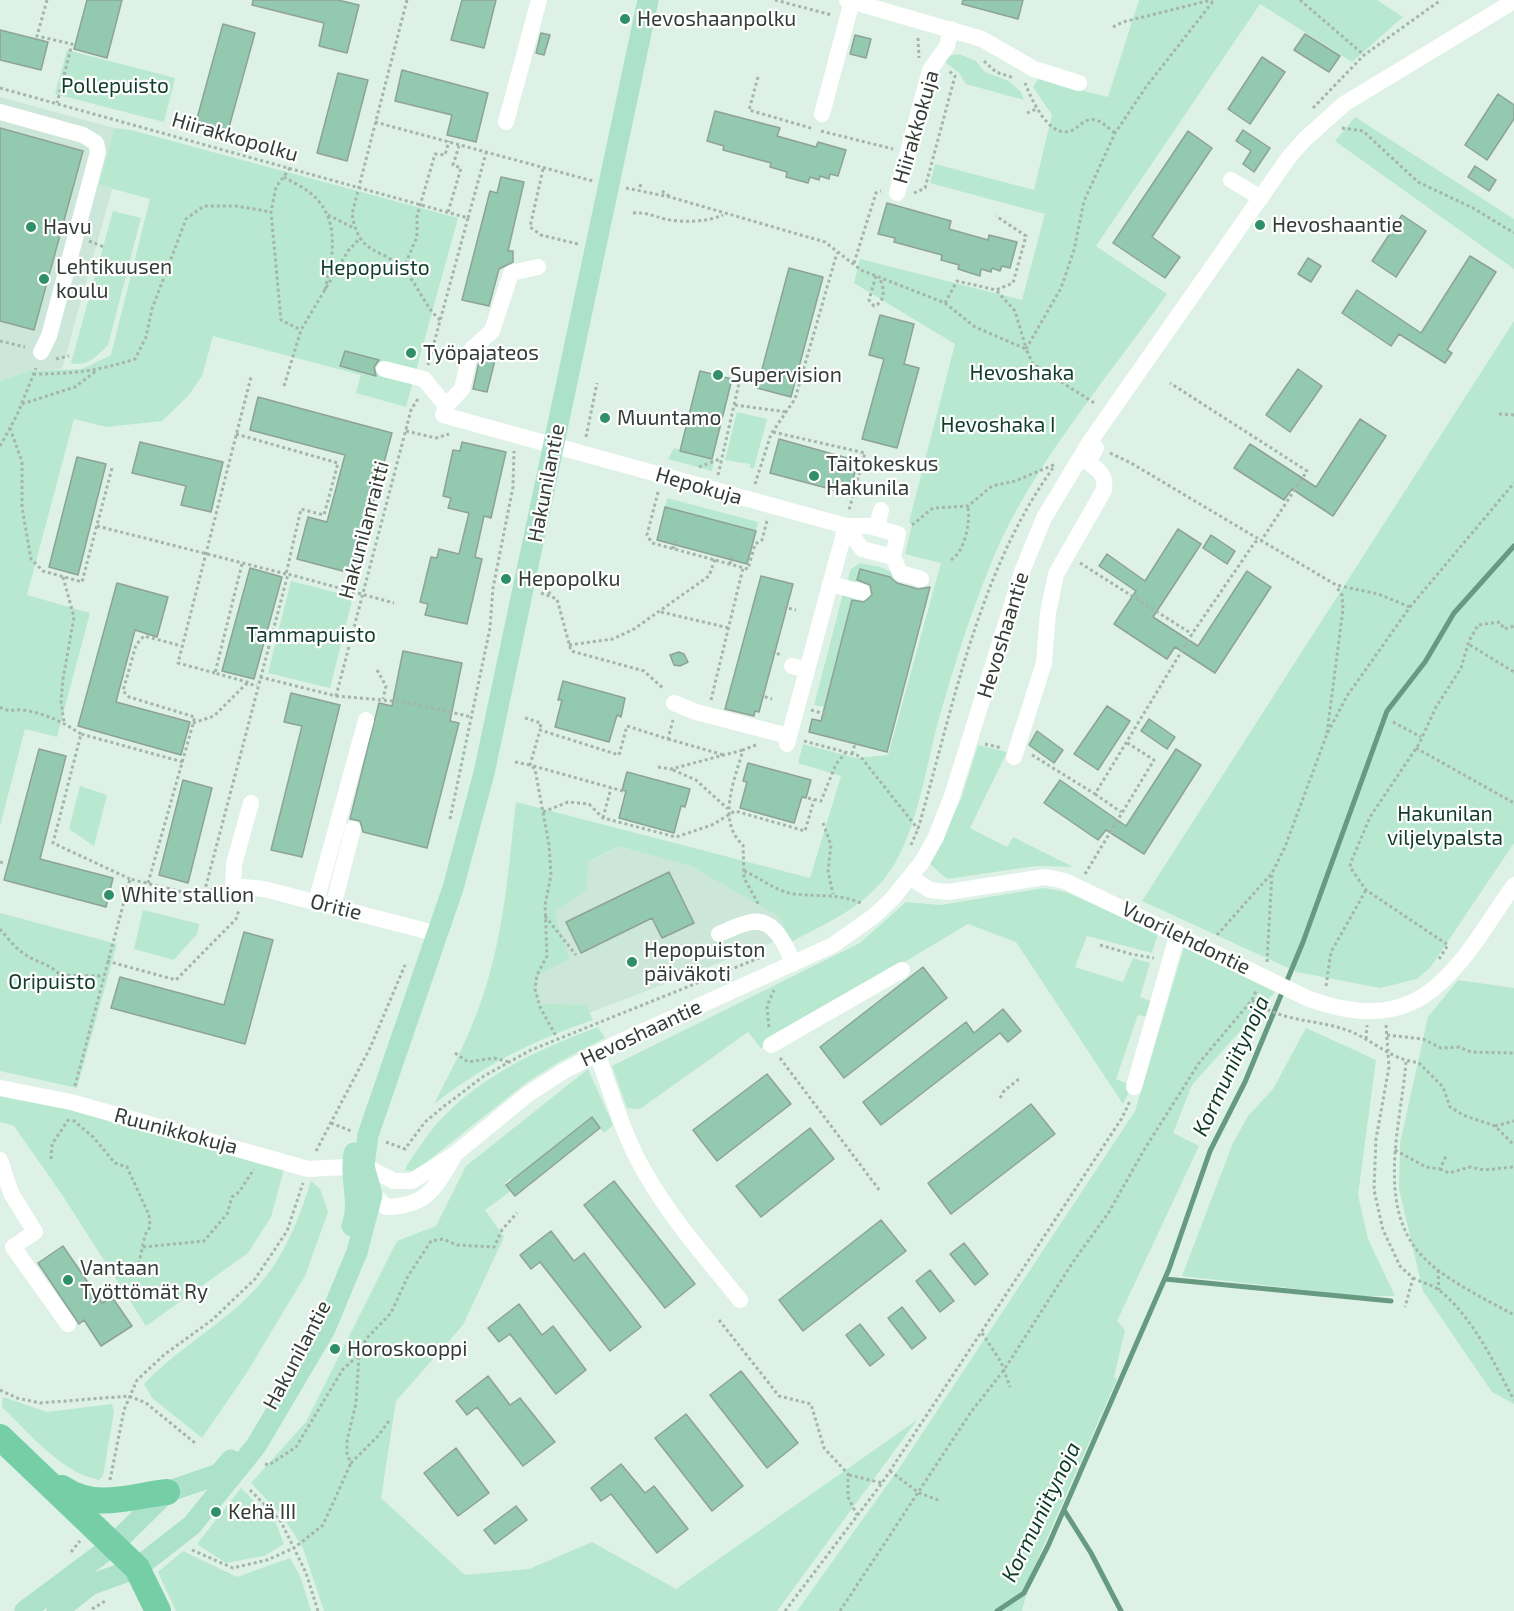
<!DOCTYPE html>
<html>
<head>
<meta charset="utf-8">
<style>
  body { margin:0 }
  canvas { display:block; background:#ddf1e6 }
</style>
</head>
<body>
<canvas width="1514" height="1611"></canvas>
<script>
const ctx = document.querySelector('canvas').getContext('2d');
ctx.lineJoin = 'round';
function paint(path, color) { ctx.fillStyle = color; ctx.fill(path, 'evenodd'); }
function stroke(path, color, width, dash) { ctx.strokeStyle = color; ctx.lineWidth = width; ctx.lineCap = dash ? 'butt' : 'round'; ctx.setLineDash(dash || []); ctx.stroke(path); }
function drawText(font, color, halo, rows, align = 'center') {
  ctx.font = font + ' "Exo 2",sans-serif'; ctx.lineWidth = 4.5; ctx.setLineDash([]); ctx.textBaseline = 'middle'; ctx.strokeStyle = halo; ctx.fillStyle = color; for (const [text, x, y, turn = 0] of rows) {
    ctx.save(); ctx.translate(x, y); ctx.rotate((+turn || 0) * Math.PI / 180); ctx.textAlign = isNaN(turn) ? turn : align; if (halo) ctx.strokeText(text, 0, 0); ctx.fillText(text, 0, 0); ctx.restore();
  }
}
const built = new Path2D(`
  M0 97 114 128 99 185 112 189 62 369 29 371 0 381Z
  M618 846 815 899 827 921 548 1029 532 1002 566 875Z`);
const green = new Path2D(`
  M1139 0H1377L1403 17 1352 62 1260 4 1096 246 1167 294C1109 376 1034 463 995 554 972 608 954 666 938 722 925 770 916 840 884 879 860 909 825 924 791 942L780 917 691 866 618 846 588 862 586 890 557 910 555 915 570 959 540 973 536 990 541 1004 586 1005 593 1020C534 1040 482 1066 434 1104 454 1065 475 1025 487 983 505 924 509 862 516 802L810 878 841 776 798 763 803 744 856 758 888 755 941 563 905 554 912 525 909 522 955 344 854 283 860 259 1022 300 1045 214 930 183 935 164 1034 190 1052 115 1033 87 1040 76 1059 85 1108 97Z
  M67 50 175 78 164 122 55 94Z
  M959 54 976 61 985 72 1009 81 1021 92 1024 100 966 84 959 73 945 62 948 56Z
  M1355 117 1514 219V269L1335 141Z
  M114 128 131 130 458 218 406 407 356 393 361 375 213 336 202 376 188 396 162 421 106 427 74 419 27 595 90 613 57 737 25 729 0 826V381L29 371 82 369 111 355 150 199 99 185Z
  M113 211 141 218 108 345C96 357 88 367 71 363Z
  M1514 321V843L1430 968 1417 979 1380 988 1297 972 1142 901Z
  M737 412 767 419 754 468H750V464L725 460Z
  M674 448 714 460 712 471 668 459Z
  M667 498 758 522 756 531 665 507Z
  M860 563 880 567 898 575 897 579 860 569 856 583 851 582 848 579 851 569Z
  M291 581 353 597 330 688 268 673Z
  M854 592 824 707 814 705 843 594Z
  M978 745 1007 752 970 828 1007 847 1013 837 1073 867 1036 866 947 879 930 864 961 799Z
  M80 786 107 795 94 846 69 829Z
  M1044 888 1066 892 1158 934 1152 953 1087 936 1075 967 1123 982 1133 958 1150 963 1140 997 1153 1002 1148 1017 1138 1015 1116 1079 1132 1086 1123 1104 1016 942 968 924 761 1048 748 1032 640 1109 627 1108 612 1066 860 943 906 902 940 905Z
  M143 910 199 924 197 934 174 960 134 949Z
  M0 913 117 944 77 1088 0 1071Z
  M1184 947 1275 992 1192 1085 1173 1133 1199 1146 1117 1321 1125 1330 1114 1377 1117 1379 1032 1572 1022 1611H797L900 1467 1135 1111Z
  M1458 980 1514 988V1404L1492 1392 1423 1291 1399 1189 1400 1143 1428 1017Z
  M598 1027 605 1038 557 1063 526 1083 424 1164 412 1171 405 1170C408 1162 415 1154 420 1146 461 1084 531 1052 598 1027Z
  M1306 1028 1376 1060 1358 1195 1368 1239 1395 1296H1361L1182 1276 1233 1143 1248 1116 1273 1089Z
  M588 1069 613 1125 604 1133 591 1117 513 1180 511 1178 505 1183 511 1191 485 1210 504 1237 463 1325 396 1401 381 1498 465 1575 529 1569 592 1542 676 1589 917 1420 777 1611H324L303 1548 283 1517 251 1483 306 1422 397 1241 436 1226 466 1166Z
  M0 1095 63 1106 284 1169 271 1217 248 1253 146 1326 63 1196 14 1126 0 1122Z
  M311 1181 320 1189 328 1212 305 1276 246 1374 202 1438 152 1398 144 1384C169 1357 201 1337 230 1313 275 1277 294 1235 311 1181Z
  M3 1397 47 1412 112 1404 114 1412 103 1476 99 1480C62 1473 29 1433 2 1407Z
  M241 1488 276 1523 284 1544 264 1556 226 1563 197 1544Z
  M183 1551 237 1577 290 1558 301 1578 311 1611H176L158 1572Z`);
const stream = new Path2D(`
  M1165 1279 1391 1301
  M1064 1510 1091 1553 1121 1611
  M997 1611 1024 1593 1048 1546 1169 1269 1210 1151 1245 1082 1303 942 1387 711 1425 662 1454 613 1514 546`);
const building = new Path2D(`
  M87 0H122L107 58 74 49Z
  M253 0H338L359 5 347 53 319 46 324 23 252 5Z
  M462 0H496L484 48 451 40Z
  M963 0H1023L1018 19 962 4Z
  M223 24 255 33 228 131 196 122Z
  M0 30 48 42 41 70 0 60Z
  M541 33 550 35 544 55 536 53Z
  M1305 34 1340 56 1329 72 1294 50Z
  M855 35 871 39 866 58 850 54Z
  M1262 57 1285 72 1250 124 1228 109Z
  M402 70 488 93 476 142 447 135 452 115 395 101Z
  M338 73 368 80 347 161 317 153Z
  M1498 94 1514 105V119L1487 160 1465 145Z
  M715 111 780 128 777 136 816 147 818 142 846 150 838 176 830 174 829 179 820 176 819 180 810 177 808 183 786 177 787 172 770 167 771 163 723 150 724 146 707 141Z
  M0 128 83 151 34 330 0 321Z
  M1243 130 1270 148 1254 172 1243 164 1251 151 1236 141Z
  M1188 131 1212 148 1152 237 1180 257 1165 278 1113 243Z
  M1475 166 1496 180 1489 191 1468 177Z
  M501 177 524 182 508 251H513V262L499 269 489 306 462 300 490 191 497 193Z
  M887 203 951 221 949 229 988 240 989 235 1017 242 1010 268 1002 266 1000 271 992 268 991 272 981 269 980 276 958 269 959 265 941 260 942 255 894 242 895 238 878 234Z
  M1402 215 1426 231 1396 277 1372 261Z
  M1470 256 1496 272 1447 350 1452 353 1445 363 1399 334 1391 346 1342 313 1357 290 1421 333Z
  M1308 258 1321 266 1311 282 1298 274Z
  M789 268 823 277 791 397 757 388Z
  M880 315 914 324 904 364 919 368 897 448 862 439 884 359 869 355Z
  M345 351 379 360 374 367 376 376 340 366Z
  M480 357 495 360 487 392 473 389Z
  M1298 369 1322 386 1290 432 1266 415Z
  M700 371 732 379 712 459 680 451Z
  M258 397 392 433 354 574 297 559 308 517 327 522 345 455 250 430Z
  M1360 419 1386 436 1333 516 1292 489 1284 500 1234 468 1250 444 1316 487Z
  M779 439 858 461 849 494 770 473Z
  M140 442 223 462 211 512 181 505 186 486 132 473Z
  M462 442 506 452 491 518 484 516 475 557 482 559 467 624 425 615 428 604 420 602 431 557 437 558 439 549 459 554 469 513 448 508 451 498 443 496 453 450 460 451Z
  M77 457 106 464 78 575 49 567Z
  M665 507 756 531 747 564 657 540Z
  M1178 529 1201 544 1153 617 1198 646 1247 571 1271 587 1215 673 1175 647 1167 659 1114 624 1136 591 1099 566 1107 554 1145 581Z
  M1211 535 1235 551 1227 564 1203 548Z
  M250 568 282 577 254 679 222 671Z
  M860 569 890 577 897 583 918 589 930 587 887 752 809 732 812 719 821 721 852 600 864 602 872 595 870 585 857 580Z
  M761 576 793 584 759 712 755 711 754 716 725 709Z
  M117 583 168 597 157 637 135 630 116 702 190 722 181 755 78 726Z
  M403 651 462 663 450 721 459 723 427 848 363 832 360 821 350 819 379 703 392 706Z
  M679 652 684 654 688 662 680 666 674 665 670 655Z
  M563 681 625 698 621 717 617 715 609 742 555 727 562 700H558Z
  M291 693 340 705 302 857 271 850 302 726 284 722Z
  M1107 706 1130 721 1098 770 1074 754Z
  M1149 719 1175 737 1167 749 1141 731Z
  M1037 731 1063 750 1054 763 1029 745Z
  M39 749 66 756 40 859 113 878 106 907 4 880Z
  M1176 749 1201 765 1144 854 1106 830 1098 840 1044 803 1060 780 1126 826Z
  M748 763 811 780 806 798 802 797 794 823 740 808 747 782 743 781Z
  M627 772 690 789 685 807 681 806 674 833 619 818 626 791 622 790Z
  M183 780 212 788 188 883 159 875Z
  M669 872 694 923 662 938 652 918 581 953 566 922Z
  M244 932 273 940 245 1044 111 1008 120 977 224 1005Z
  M923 967 947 998 844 1078 820 1047Z
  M1003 1009 1021 1031 1008 1042 1000 1033 881 1125 863 1102 966 1022 974 1033Z
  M767 1074 791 1104 717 1161 693 1130Z
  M1031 1104 1055 1134 951 1214 928 1183Z
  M592 1117 600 1128 515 1196 506 1185Z
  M810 1128 834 1159 761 1217 736 1186Z
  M614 1181 695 1284 665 1308 584 1205Z
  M881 1220 906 1251 803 1331 779 1300Z
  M551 1231 574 1261 584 1253 641 1327 610 1351 540 1262 531 1269 520 1255Z
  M964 1243 988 1274 975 1285 950 1254Z
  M63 1246 102 1303 112 1297 132 1326 101 1346 84 1320 79 1324 38 1263Z
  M930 1270 954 1301 940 1312 916 1281Z
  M519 1304 542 1335 553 1326 586 1370 556 1394 510 1334 499 1342 488 1328Z
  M902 1307 926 1338 912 1349 888 1318Z
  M860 1324 884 1355 870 1366 846 1335Z
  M741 1371 798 1443 767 1468 710 1395Z
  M488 1376 510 1405 520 1398 555 1442 523 1466 477 1407 467 1415 456 1401Z
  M686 1414 743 1486 712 1511 655 1438Z
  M456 1448 489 1493 458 1516 424 1473Z
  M621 1464 645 1493 654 1486 688 1529 657 1553 611 1494 601 1501 591 1488Z
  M516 1506 527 1520 495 1544 484 1530Z`);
const path = new Path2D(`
  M47 0 37 36 72 44 57 103
  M407 0 352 214C359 257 381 246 404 270 418 285 425 307 440 320
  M775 0 832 15
  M1300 0 1364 55
  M1113 27 1123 22 1207 1 1213 2
  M918 38 919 58
  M984 61 996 72 1014 78
  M758 77 749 110 814 129
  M1025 83C1031 98 1048 138 1070 131 1078 129 1085 117 1095 120 1102 121 1109 129 1115 133
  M0 88 468 218 428 365
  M1313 108 1364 55 1441 0
  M1027 113 1036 109
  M375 122 593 181
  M1342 128 1363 131 1418 182 1473 208 1514 233
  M821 131 893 149
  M290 168 276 187 271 212 281 320 301 330
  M543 169 530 227 541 235 578 244
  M284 177C294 183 307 189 315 197 341 224 332 258 325 290
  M639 185 644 187
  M626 188 670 197 825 242 861 270 945 303 975 327 1026 349 1033 364 1096 404
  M662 191 669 196
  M914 193 925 188 955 76 949 71
  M448 212 461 168 453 165 459 146
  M633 213C646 212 653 216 665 219 683 223 707 222 723 215
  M328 215 354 228
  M468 218 486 153
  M89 241 104 247
  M854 263 876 193 881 191
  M403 269 417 237V216L435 154 445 155 449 141
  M876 276 869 300 874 306C886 302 885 287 879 278
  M997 291 1015 311 1026 348
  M945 303 957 281 996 290 1013 283 1026 236 996 216
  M0 341 25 347
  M1026 349 1061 288 1074 250 1084 201 1115 133 1146 87 1214 0
  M56 359 69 356
  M33 374C72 374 98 371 135 359L146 337 152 309 186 219 204 206H236L271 212
  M284 386 301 330 348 251 360 238
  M22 404 75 387 96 371
  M735 405 787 412
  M1499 414 1514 415
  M10 428 22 462V507L31 559 43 571 82 582 112 468
  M406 431 436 438 449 434
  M773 432 865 453 849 510
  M236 434 338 463 324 515 301 509 286 574
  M586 437 597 383
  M0 446 17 415 36 368
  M1110 453 1131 463 1336 585 1378 594 1410 607
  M699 467 720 459
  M718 475 740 379
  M755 484 771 434 795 399 837 253
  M658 492 647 535 652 543 748 569 755 544 762 540 767 521
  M912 525 933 508 968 506 992 486 1015 481 1056 464
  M97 526 286 574
  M673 549 676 540
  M951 560C966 550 970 522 968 506
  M1080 563 1192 634
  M242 564 215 673 250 683
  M730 564 732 555
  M63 577 74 617 63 679 61 701 64 722
  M545 580 550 595
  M541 593 557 599 571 651 644 671 664 689
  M783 607 796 610
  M661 612 729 628
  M569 645 613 639 634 629 709 576 715 559
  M1470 645 1514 672
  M771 652 782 655
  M377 670 386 686 383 699
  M215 673 178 663 251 377
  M260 677 336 696 411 410 419 397
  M759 695 772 699
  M336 696 405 702 472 717
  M711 700 743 568
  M0 707C9 713 13 709 23 710 44 713 63 722 81 734
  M811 710 828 715
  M525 718 541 723 540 730
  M1393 722 1421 737
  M193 723 214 716 246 684 257 685
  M1327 733 1343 609 1342 595 1336 586
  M668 739 724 755
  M804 741 860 756 918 829
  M985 744 1002 748
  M756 745 743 750C735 779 716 821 743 845L744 878 759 905
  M1416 748 1514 803
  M852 754 855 744
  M1032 755 1095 794 1192 634 1255 542 1261 541 1307 471 1170 383
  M515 762 530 765 535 769 549 845 551 875 545 905 547 956 537 975 535 989 540 1007 557 1038
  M658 767 671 769 743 750
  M673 770 696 780 728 809
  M623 791 530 765 540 730 619 755 627 726 668 739 673 720
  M1095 794 1121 812
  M808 798 821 801 836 764 846 752
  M543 812 568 802 589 804 603 818 676 837 712 825 735 811 805 831 814 800
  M603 818 611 788
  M450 819 490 628 493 588 513 487 514 451
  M823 823 831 845 828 871 833 894
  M911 845 918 829C953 708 978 572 1053 468
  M0 862 3 863
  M744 871C761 878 775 891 794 894 818 897 840 893 863 904
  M1085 874 1154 760 1126 742
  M130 879 53 843 81 734 183 762
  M148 883 195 717 129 697 123 691 136 645 144 636 182 646
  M205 891 218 889
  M545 916 576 955
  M0 929C7 937 14 947 23 953 36 963 48 962 60 975L103 976
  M1217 935 1272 873 1285 847 1327 734 1347 696 1410 607 1514 483
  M1100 945 1131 954 1154 958
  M1439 959 1448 945 1366 890 1350 867 1351 862 1370 817 1419 744 1436 707 1461 668 1469 641 1478 625 1500 622 1504 629 1514 626
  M107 961 176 980 236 919 239 910
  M1267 962 1272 873
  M50 986 60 975
  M1326 986 1331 952 1366 890
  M1252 1000C1284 1024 1317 1018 1352 1032 1373 1041 1396 1062 1418 1062L1443 1087 1450 1107 1463 1115 1495 1126 1514 1145
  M1386 1025 1389 1067 1376 1139 1374 1190 1383 1230 1400 1266 1413 1278 1405 1307
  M769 1027 767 1006 774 990
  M1387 1035 1423 1039 1441 1048 1459 1047 1471 1052 1514 1053
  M1366 1039 1367 1025
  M455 1053 468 1062 494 1058 509 1062
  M780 1058 880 1191
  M1406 1062C1401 1125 1374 1209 1425 1259 1450 1283 1484 1298 1514 1315
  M75 1086 130 879 203 897 288 574 394 603
  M1000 1098 1004 1091 1020 1078
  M73 1120 93 1137 115 1163 127 1167 149 1215 150 1227 145 1235 139 1263
  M331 1123 351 1131
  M1495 1126 1514 1121
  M386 1142 405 1149 425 1122 443 1107 484 1076 531 1050 759 958
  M1395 1150 1426 1167 1440 1169 1446 1156
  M316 1151 370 1048 405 965
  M51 1159 52 1144 69 1119
  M1440 1169 1449 1173 1470 1167 1484 1170 1514 1167
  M143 1247 204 1241 227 1214 232 1197 239 1192 254 1169
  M1438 1270 1439 1290
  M1413 1278C1421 1282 1432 1285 1439 1290 1473 1317 1494 1363 1514 1400
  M719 1320 779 1396 811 1404 824 1448 848 1474V1497L857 1515
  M982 1333 1001 1362 1010 1387
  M0 1390 17 1398 40 1403 129 1396 146 1403 195 1443
  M389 1421 378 1436 351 1463 347 1454V1441L356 1403 359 1355 366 1339 391 1313 408 1276 431 1241 443 1239 457 1245 494 1247 502 1230 517 1213
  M265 1464 269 1465 296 1447 343 1369 359 1355
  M890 1471 919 1493 941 1501
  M849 1475 882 1483
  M110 1480 124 1410 137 1380 165 1354 212 1320 255 1279 287 1231 303 1183
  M192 1550 233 1568 267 1560 294 1548 280 1520 248 1488
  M71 1552 80 1541
  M92 1609 107 1600
  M318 1611 306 1573 294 1548 323 1525 351 1463
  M785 1611 882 1483 1122 1118 1130 1101
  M840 1611 971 1412 1004 1370 1073 1262 1109 1212 1144 1150 1199 1063 1252 1000 1256 991`);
const minor = new Path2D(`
  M847 0 982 39 1034 69 1079 83
  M0 112 83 135 96 143 98 152 49 336 41 352
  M822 114 852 1
  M506 122 539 0
  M1231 180 1261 198
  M897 193 930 70 947 46 951 29
  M538 267 511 273 492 331 471 350 462 389 446 406 443 415 846 526 787 744
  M384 369 424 379 446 406
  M846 526H869L898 534 893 557 862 549Z
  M877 528 881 510
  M893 557 900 573 921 579
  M830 584 862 592
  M792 666 807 670
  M674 703 696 712 788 736
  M1014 757 1044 663 1048 613 1056 574 1104 490C1106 475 1100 471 1088 462L1096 448 1094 447
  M251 803 234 864 233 886 264 889 438 934
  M910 877 930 890 948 892 1045 877 1065 881 1307 998C1424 1042 1457 968 1514 885
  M316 902 366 720
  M333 906 353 829
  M719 934C729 930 741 923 752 922 775 918 787 947 793 964
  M771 1045 902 970
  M597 1053C612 1094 624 1139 647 1176 673 1221 708 1260 740 1300
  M1134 1087 1178 933
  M0 1088 71 1102 308 1169 364 1166 394 1181H412L455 1154 528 1094 564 1071 613 1045 833 945 874 916 892 899 922 862 936 837 952 796 1023 569 1044 518 1089 443 1289 157 1304 140 1344 104 1514 1
  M0 1160 11 1193 35 1232 13 1247 68 1324
  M366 1187 386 1207C426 1206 434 1190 453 1158`);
const major = new Path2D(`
  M352 1226C361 1202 349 1178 354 1153
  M25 1611 112 1546 167 1492 219 1474 231 1460
  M57 1611 90 1585 137 1568 192 1525 256 1446 325 1329 357 1252 372 1195 364 1166 368 1135 453 888 484 773 648 0`);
const highway = new Path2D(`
  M0 1437 137 1568 158 1611
  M62 1488C97 1511 130 1496 167 1492`);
const markers = [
  [625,19,6,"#2e8f68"],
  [1260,225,6,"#2e8f68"],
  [31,227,6,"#2e8f68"],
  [44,279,6,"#2e8f68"],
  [411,353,6,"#2e8f68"],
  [718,375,6,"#2e8f68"],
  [605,418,6,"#2e8f68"],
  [814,476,6,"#2e8f68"],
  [506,579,6,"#2e8f68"],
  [109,895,6,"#2e8f68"],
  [632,962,6,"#2e8f68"],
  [68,1280,6,"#2e8f68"],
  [335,1349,6,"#2e8f68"],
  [216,1512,6,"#2e8f68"]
];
const poiNames = [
  ["Hevoshaanpolku",637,19],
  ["Hevoshaantie",1272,225],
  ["Havu",43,227],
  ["Lehtikuusen",56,267],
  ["koulu",56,291],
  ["Työpajateos",423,353],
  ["Supervision",730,375],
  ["Muuntamo",617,418],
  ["Taitokeskus",826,464],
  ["Hakunila",826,488],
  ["Hepopolku",518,579],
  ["White stallion",121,895],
  ["Hepopuiston",644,950],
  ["päiväkoti",644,974],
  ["Vantaan",80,1268],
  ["Työttömät Ry",80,1292],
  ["Horoskooppi",347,1349],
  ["Kehä III",228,1512]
];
const parkNames = [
  ["Pollepuisto",115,86],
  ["Hepopuisto",375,268],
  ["Hevoshaka",1022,373],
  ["Hevoshaka I",998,425],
  ["Tammapuisto",311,635],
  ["Hakunilan",1445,814],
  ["viljelypalsta",1445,838],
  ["Oripuisto",52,982]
];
const streetNames = [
  ["Hiirakkokuja",916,127,-74],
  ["Hiirakkopolku",235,137,16],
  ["Hakunilantie",546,483,-79],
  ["Hepokuja",699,486,16],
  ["Hakunilanraitti",364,530,-75],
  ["Hevoshaantie",1003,635,-73],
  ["Oritie",336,907,14],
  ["Vuorilehdontie",1186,938,26],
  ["Hevoshaantie",641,1033,-25],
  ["Ruunikkokuja",176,1131,15],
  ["Hakunilantie",297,1355,-62]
];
const waterNames = [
  ["Kormuniitynoja",1231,1066,-65],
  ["Kormuniitynoja",1041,1512,-64]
];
paint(built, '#cce7d9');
paint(green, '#b8e9d0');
stroke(stream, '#669a81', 5);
paint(building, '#93c9ae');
stroke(building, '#8fa298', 1.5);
stroke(path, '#a5b5ac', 3, [3, 3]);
stroke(minor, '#fff', 16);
stroke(major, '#ace2c9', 21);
stroke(highway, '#75cea5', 26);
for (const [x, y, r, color] of markers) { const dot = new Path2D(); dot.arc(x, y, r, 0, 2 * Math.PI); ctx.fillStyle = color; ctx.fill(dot); stroke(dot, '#fff', 2); }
drawText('21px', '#353d39', '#fff', poiNames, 'left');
drawText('21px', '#113e2c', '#fff', parkNames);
drawText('21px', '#353d39', '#fff', streetNames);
drawText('italic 22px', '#0e3b29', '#fff', waterNames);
</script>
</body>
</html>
